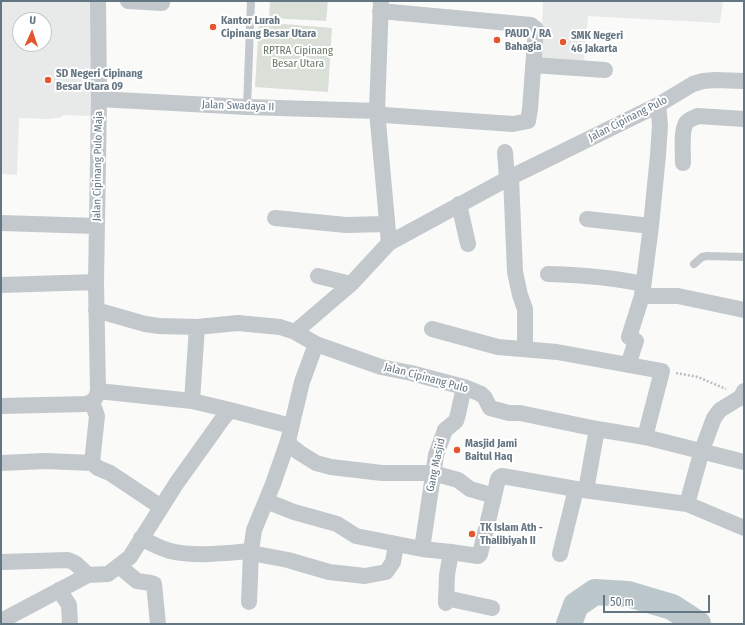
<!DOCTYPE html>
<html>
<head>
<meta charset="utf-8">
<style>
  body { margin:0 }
  #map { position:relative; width:745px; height:625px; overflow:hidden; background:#fafaf8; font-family:"Fira Sans Condensed",sans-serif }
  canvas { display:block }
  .frame { position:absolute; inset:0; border:2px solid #657683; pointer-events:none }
  .north { position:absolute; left:12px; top:12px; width:40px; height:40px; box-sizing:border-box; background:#fff; border:1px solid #c1c8cd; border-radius:50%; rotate:3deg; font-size:11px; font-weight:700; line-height:16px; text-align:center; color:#657683 }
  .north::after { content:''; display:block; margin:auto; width:14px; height:18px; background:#e4572e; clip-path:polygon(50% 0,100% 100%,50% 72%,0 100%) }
  .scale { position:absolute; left:603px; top:595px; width:107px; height:18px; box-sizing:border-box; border:2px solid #657683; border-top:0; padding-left:5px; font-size:12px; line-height:14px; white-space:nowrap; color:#657683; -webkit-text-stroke:3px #fff; paint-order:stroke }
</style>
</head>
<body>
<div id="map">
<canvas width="745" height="625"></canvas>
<div class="frame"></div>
<div class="north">U</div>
<div class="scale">50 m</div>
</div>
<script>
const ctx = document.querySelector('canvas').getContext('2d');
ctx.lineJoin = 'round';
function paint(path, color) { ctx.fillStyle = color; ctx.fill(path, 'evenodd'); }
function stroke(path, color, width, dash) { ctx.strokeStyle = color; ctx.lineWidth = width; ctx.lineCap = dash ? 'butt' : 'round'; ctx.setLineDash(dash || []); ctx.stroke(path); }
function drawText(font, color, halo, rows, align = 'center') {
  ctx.font = font + ' "Fira Sans Condensed",sans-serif'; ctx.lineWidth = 4; ctx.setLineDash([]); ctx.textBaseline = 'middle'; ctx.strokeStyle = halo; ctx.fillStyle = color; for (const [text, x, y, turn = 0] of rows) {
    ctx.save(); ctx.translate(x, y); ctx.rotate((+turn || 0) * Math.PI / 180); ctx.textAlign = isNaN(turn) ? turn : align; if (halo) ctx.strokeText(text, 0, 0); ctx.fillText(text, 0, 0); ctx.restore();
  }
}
const built = new Path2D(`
  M1 1H95L94 116 63 115 62 117 49 119 19 118 17 175 1 174ZM20 20H44V44H20Z
  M543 1H723L720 23 588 16 584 62 541 60Z`);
const green = new Path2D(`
  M270 1H328L326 21 269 18Z
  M259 22 332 28 328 92 255 87Z`);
const river = new Path2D(`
  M569 624 576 605 595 592 628 594 672 607 698 624`);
const path = new Path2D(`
  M676 373 698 377 726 389`);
const service = new Path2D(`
  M247 107 251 1
  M694 264 702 257 707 256 744 257`);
const minor = new Path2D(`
  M128 1 162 3
  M533 65 605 70
  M99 99 247 107 377 111 384 115 513 124 528 121 530 109 536 29 531 25 380 11
  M505 152 507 179
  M683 163C683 152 681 131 686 123 689 119 694 118 698 116L744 119
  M511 177 515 272 520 295 525 309V349
  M459 204 468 244
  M275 218 346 225 387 224
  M587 219 651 226
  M1 223 96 226
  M389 243 507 179 658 105 693 84 703 81 715 80 744 81
  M548 274C580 275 612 277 643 284
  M318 276 351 284
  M1 285 96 282
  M642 296H678L744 310
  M96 310 145 324 159 326 197 327 238 323 280 327 295 332 316 344 381 367 411 373 464 387 481 394 485 398 490 408 509 413H520L597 429 645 437 744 462
  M432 329 498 347 557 352 662 371 645 437
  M295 332 351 284 389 243 377 111 381 1
  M628 365 636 341 629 337 642 296 651 226 658 155 660 125 658 105
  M98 391 192 401 230 410 291 426
  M192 401 197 327
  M92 402 97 416 92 463
  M1 406 86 404C94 401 96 399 98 391L96 282 99 99 98 1
  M288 441 292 447 300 453 316 463 331 467 382 473H433L458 480 470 489 494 496 498 479 500 477 502 476 576 489 687 504 744 528
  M1 463 45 461 92 463 98 468 110 473 161 507
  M586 490 597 429
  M266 501 294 512 337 524 356 536 422 549 451 552 478 556 480 554 494 496
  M687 504 702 450 714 418 720 410 741 397 744 391
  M141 538C150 543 160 548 170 551 195 557 226 553 251 551
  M422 549 436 455 445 430 456 421 458 414 464 387
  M251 553 288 560 329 572 365 576 386 572 393 562 396 545
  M560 554 576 489
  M1 562 68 560 75 563 88 575
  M119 566 137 581 151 583 154 584 158 624
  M59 590 69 605 70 624
  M446 598 492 608
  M249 602 251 551 254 530 273 484 288 441 302 382 316 344
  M446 603 447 575 451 552
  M1 621 88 575 108 574 130 557 176 484 221 421 230 410`);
const markers = [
  [213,27,4,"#e4572e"],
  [497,40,4,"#e4572e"],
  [563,42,4,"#e4572e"],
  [48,80,4,"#e4572e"],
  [457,450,4,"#e4572e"],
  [472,534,4,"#e4572e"]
];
const poiNames = [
  ["Kantor Lurah",221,21],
  ["Cipinang Besar Utara",221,34],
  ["PAUD / RA",505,34],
  ["Bahagia",505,47],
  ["SMK Negeri",571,36],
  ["46 Jakarta",571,49],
  ["SD Negeri Cipinang",56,74],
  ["Besar Utara 09",56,87],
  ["Masjid Jami",465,444],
  ["Baitul Haq",465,457],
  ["TK Islam Ath -",480,528],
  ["Thalibiyah II",480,541]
];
const parkNames = [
  ["RPTRA Cipinang",298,51],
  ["Besar Utara",298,64]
];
const streetNames = [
  ["Jalan Swadaya II",238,106,2],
  ["Jalan Cipinang Pulo",628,119,-27],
  ["Jalan Cipinang Pulo Maja",98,166,-89],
  ["Jalan Cipinang Pulo",426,378,15],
  ["Gang Masjid",436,465,-78]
];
paint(built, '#e8e9e9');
paint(green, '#dadfd7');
stroke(river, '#bbc7cb', 26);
stroke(path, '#bbbfc2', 2.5, [2, 2]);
stroke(service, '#c3c8cc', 8);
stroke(minor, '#c3c8cc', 16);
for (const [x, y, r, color] of markers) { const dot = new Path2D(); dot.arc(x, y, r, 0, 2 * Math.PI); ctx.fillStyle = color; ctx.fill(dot); stroke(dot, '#fff', 1.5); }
drawText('bold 11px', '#657683', '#fff', poiNames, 'left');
drawText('11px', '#687a64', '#fff', parkNames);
drawText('11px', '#657683', '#fff', streetNames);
</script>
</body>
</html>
